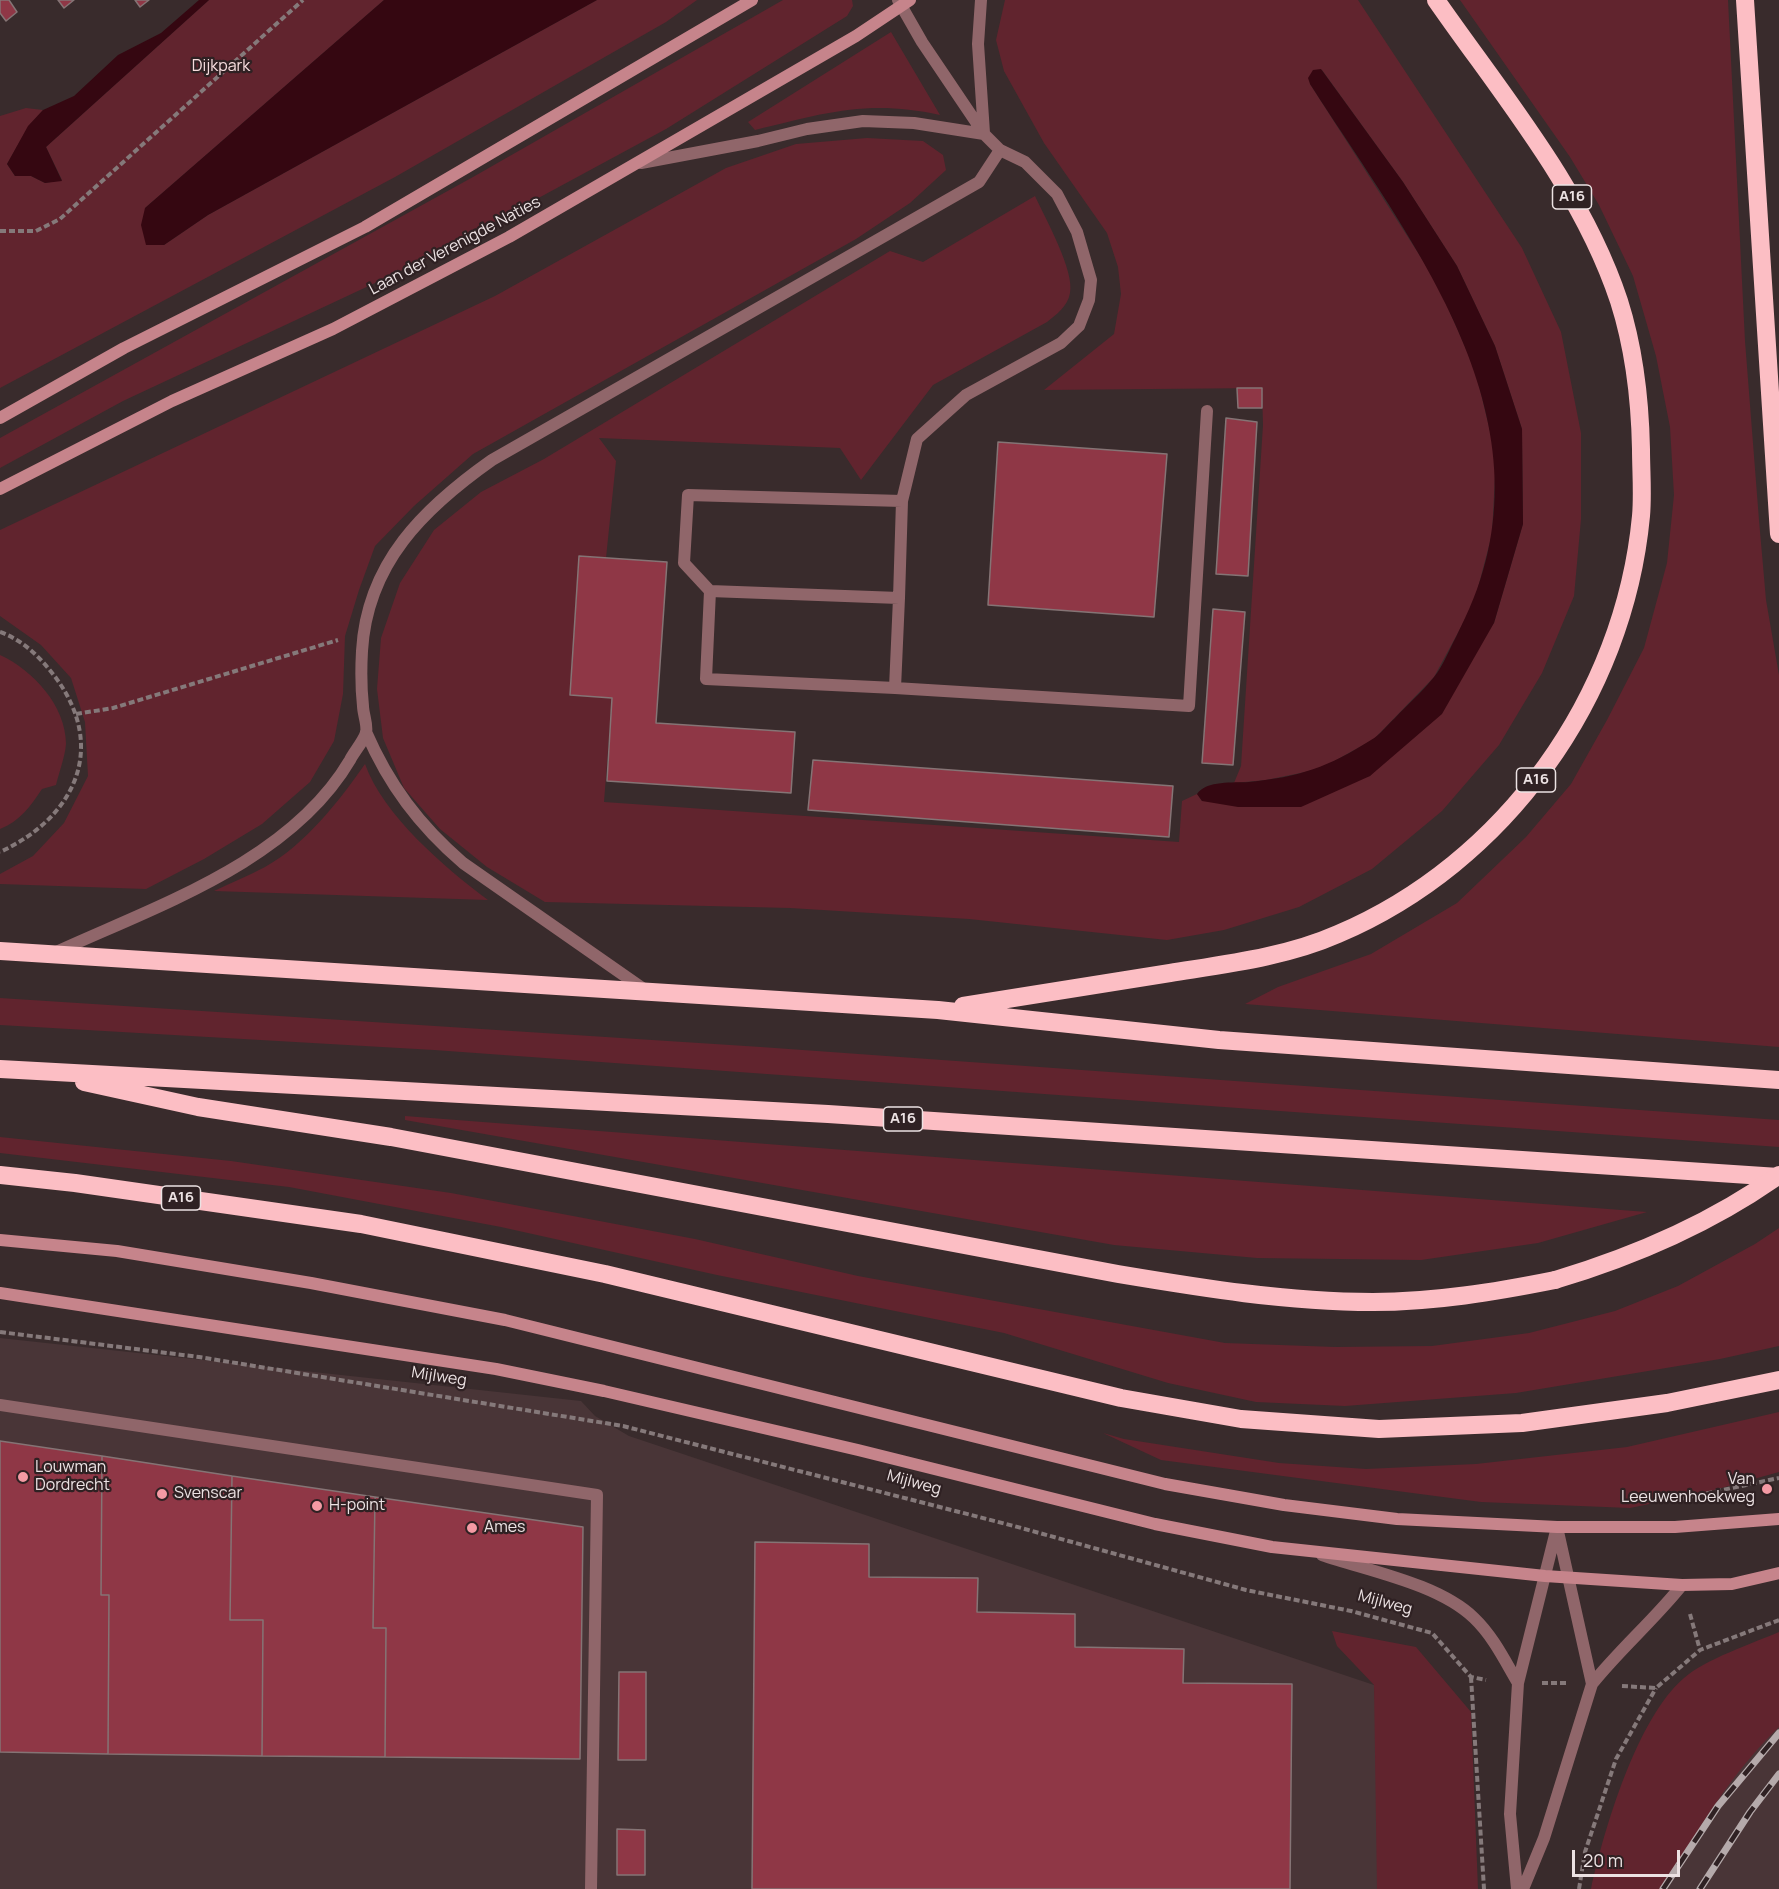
<!DOCTYPE html>
<html>
<head>
<meta charset="utf-8">
<style>
  body { margin:0 }
  #map { position:relative; width:1779px; height:1889px; overflow:hidden; background:#392b2c; font-family:Manrope,sans-serif }
  canvas { display:block }
  .scale { position:absolute; left:1572px; top:1850px; width:108px; height:27px; box-sizing:border-box; border:3px solid #ece2e3; border-top:0; padding-left:8px; font-size:18px; line-height:21px; white-space:nowrap; color:#ece2e3; -webkit-text-stroke:4px #2f2123; paint-order:stroke }
</style>
</head>
<body>
<div id="map">
<canvas width="1779" height="1889"></canvas>
<div class="scale">20 m</div>
</div>
<script>
const ctx = document.querySelector('canvas').getContext('2d');
ctx.lineJoin = 'round';
function paint(path, color) { ctx.fillStyle = color; ctx.fill(path, 'evenodd'); }
function stroke(path, color, width, dash) { ctx.strokeStyle = color; ctx.lineWidth = width; ctx.lineCap = dash ? 'butt' : 'round'; ctx.setLineDash(dash || []); ctx.stroke(path); }
function drawText(font, color, halo, rows, align = 'center') {
  ctx.font = font + ' Manrope,sans-serif'; ctx.lineWidth = 4.5; ctx.setLineDash([]); ctx.textBaseline = 'middle'; ctx.strokeStyle = halo; ctx.fillStyle = color; for (const [text, x, y, turn = 0] of rows) {
    ctx.save(); ctx.translate(x, y); ctx.rotate((+turn || 0) * Math.PI / 180); ctx.textAlign = isNaN(turn) ? turn : align; if (halo) ctx.strokeText(text, 0, 0); ctx.fillText(text, 0, 0); ctx.restore();
  }
}
const built = new Path2D(`
  M0 1338 581 1401 595 1416 629 1436 1374 1685 1386 1889H0Z
  M1779 1667V1889H1622Z`);
const green = new Path2D(`
  M209 0H384L145 208 164 245 208 215 597 0H697L666 22 395 177 0 388V116L26 108 43 110 29 126 7 164 15 176H31L45 183 62 180 46 147Z
  M783 0H852L853 6 847 16 666 129 422 261 123 401 0 468V438L473 177Z
  M1005 0H1358L1522 248 1561 332 1581 433V519L1574 596 1542 673 1499 745 1442 811 1372 869 1299 907 1224 930 1167 940 969 919 790 908 545 902 487 867 440 829 404 788 383 738 377 689 381 638 400 583 434 530 481 492 544 459 890 251 923 262 1035 196C1045 218 1075 271 1070 293 1068 306 1056 315 1047 322L933 385 861 480 840 448 599 438 616 461 606 558 579 556 570 695 612 698 604 802 1179 842 1182 801 1197 794 1202 801 1370 776 1494 623 1523 524 1522 429 1495 346 1457 266 1403 182 1322 70H1313L1310 84 1436 281 1475 369 1496 456 1492 534 1474 603 1434 677 1374 739 1320 769 1266 780 1234 783 1241 766 1263 425 1262 388 1044 390 1114 334 1121 294 1118 267 1107 233 1044 143 1004 71 996 40Z
  M1460 0H1728L1745 341 1759 520 1766 600 1779 675V1047L1245 1004 1278 987 1371 954 1457 903 1526 837 1571 784 1607 720 1644 648 1667 563 1674 495 1670 427 1656 356 1633 276 1599 205 1570 157Z
  M891 32 940 115C869 99 824 113 755 130L748 122Z
  M867 138 923 141 943 155 946 170 910 203 856 239 473 454 414 506 375 546 359 590 345 636 343 694 334 741 310 782 262 824 204 859 146 889 0 884V874L33 856 64 823 88 776 85 722 71 678 41 645 0 616V530L495 296 726 168 796 144Z
  M0 655C33 670 66 706 66 744 65 757 59 772 56 785L42 789C30 807 20 821 0 829Z
  M365 764C383 815 445 868 488 900L214 891C230 883 248 876 265 867 305 845 340 800 365 764Z
  M0 998 761 1047 1779 1120V1147L434 1050 0 1025Z
  M405 1116 1647 1212 1538 1243 1421 1260 1257 1258 1114 1245 405 1120Z
  M0 1137 231 1161 451 1193 695 1239 858 1276 1225 1343 1335 1347 1432 1346 1529 1333 1615 1311 1678 1286 1755 1244 1779 1228V1346L1720 1359 1516 1393 1345 1406 1256 1402 1168 1383 1004 1333 717 1275 501 1227 289 1187 0 1153Z
  M1779 1412V1472L1707 1492 1630 1508 1481 1502 1161 1460 1103 1433 1124 1439 1279 1463 1366 1469 1476 1464 1627 1447Z
  M1332 1631 1416 1647 1471 1712 1478 1889H1377L1374 1685 1337 1646Z
  M1779 1632V1727C1731 1773 1696 1832 1663 1889H1591C1604 1829 1637 1718 1684 1678 1704 1660 1753 1643 1779 1632Z`);
const water = new Path2D(`
  M199 0H209L46 147 62 181 45 183 31 176H15L7 164 28 126 43 110 74 96 118 55 161 33Z
  M384 0H597L208 215 164 245H146L141 225 145 208Z
  M1321 69 1403 182 1457 266 1495 346 1522 429 1523 524 1494 623 1442 714 1370 776 1301 807H1238L1202 801 1197 794C1207 780 1233 783 1249 782 1299 777 1329 767 1371 740 1380 735 1387 725 1395 718 1407 705 1422 692 1434 677 1443 666 1449 650 1456 637 1567 432 1417 251 1310 84L1308 78 1313 70Z`);
const building = new Path2D(`
  M0 0H9L17 12 6 21 0 13Z
  M58 0H74L64 8Z
  M135 0H149L140 7Z
  M1237 388H1262V408H1238Z
  M1226 418 1257 422 1248 576 1216 574Z
  M998 442 1167 454 1154 617 988 605Z
  M579 556 667 562 656 723 795 732 791 793 607 781 612 698 570 695Z
  M1213 609 1245 612 1233 765 1202 763Z
  M813 760 1173 786 1169 837 808 810Z
  M0 1441 102 1456 101 1595H109L108 1754 0 1752Z
  M102 1456 232 1476 230 1620H263L262 1756 108 1754 109 1595H101Z
  M232 1476 375 1497 373 1628H386L385 1757 262 1756 263 1620H230Z
  M375 1497 583 1527 580 1759 385 1757 386 1628H373Z
  M755 1542 869 1544V1577L978 1578 977 1612 1075 1614V1647L1184 1649 1183 1683 1292 1684 1290 1889H752Z
  M619 1672H646V1760H618Z
  M617 1829 645 1830V1875H617Z`);
const path = new Path2D(`
  M0 231H36L60 219 303 0
  M0 632C23 640 41 658 56 678 108 749 74 818 0 852
  M76 714 113 708 338 640
  M0 1332 199 1357 623 1426 1014 1526 1246 1590 1351 1611 1432 1633 1471 1677 1486 1680
  M1680 1499 1779 1478
  M1690 1614 1700 1650
  M1471 1677 1484 1889
  M1542 1683H1567
  M1622 1686 1656 1688 1700 1650 1779 1620
  M1579 1889 1585 1852 1616 1759 1656 1688`);
const service = new Path2D(`
  M898 0 922 42 984 134 1000 150 1025 162 1057 194 1077 232 1091 280 1089 300 1079 326 1061 343 966 395 917 439 902 501 899 598 710 591 684 563 688 495 902 501
  M981 0 978 44 984 133
  M641 163 758 141 807 129 863 121 914 123 984 134
  M710 591 706 679 895 688 899 598
  M895 688 1189 706 1207 411
  M366 732C389 785 419 825 463 863L645 990
  M54 953C156 906 290 862 350 760 354 752 363 742 366 733 368 725 363 714 363 706 361 688 361 669 362 651 367 563 424 508 492 460L979 182 1000 150
  M0 1405 597 1495 591 1889`);
const minor = new Path2D(`
  M1322 1555C1369 1571 1439 1584 1474 1618 1493 1636 1505 1661 1518 1683
  M1592 1684C1620 1649 1654 1620 1682 1585
  M1517 1889 1510 1814 1518 1683 1556 1531
  M1523 1889 1544 1838 1592 1684 1557 1527`);
const secondary = new Path2D(`
  M0 418 124 348 365 227 752 0
  M0 489 172 401 333 329 509 237 856 36 910 0
  M0 1240 117 1251 311 1283 505 1320 1165 1484 1284 1505 1397 1519 1557 1527H1675L1779 1519
  M0 1293 496 1369 604 1391 858 1450 1155 1524 1272 1547 1545 1576 1682 1585 1732 1584 1779 1573`);
const motorway = new Path2D(`
  M1745 0 1779 534
  M0 951 938 1010 1219 1040 1779 1080
  M963 1006C1032 995 1101 984 1170 973 1226 964 1286 957 1338 934 1505 863 1624 697 1641 516 1643 494 1641 471 1641 449 1640 399 1634 348 1619 301 1582 189 1502 95 1436 0
  M0 1069 828 1114 1779 1177
  M84 1082 198 1107 391 1137 1118 1274C1202 1288 1287 1302 1373 1302 1434 1302 1495 1292 1555 1280
  M0 1175 75 1183 361 1224 605 1274 1121 1398 1241 1419 1379 1429 1522 1423 1667 1403 1779 1380`);
const rail = new Path2D(`
  M1663 1889 1718 1806 1779 1733
  M1700 1889 1750 1812 1779 1774`);
const motorwayBridge = new Path2D(`
  M1555 1280C1635 1256 1710 1224 1779 1175`);
const markers = [
  [23,1477,6,"#f49aa4"],
  [1767,1489,6,"#f49aa4"],
  [162,1494,6,"#f49aa4"],
  [317,1506,6,"#f49aa4"],
  [472,1528,6,"#f49aa4"]
];
const shields = [
  [1572,197,39],
  [1536,780,39],
  [903,1119,39],
  [181,1198,39]
];
const shieldNames = [
  ["A16",1572,197],
  ["A16",1536,780],
  ["A16",903,1119],
  ["A16",181,1198]
];
const parkNames = [
  ["Dijkpark",221,67]
];
const streetNames = [
  ["Laan der Verenigde Naties",455,246,-28],
  ["Mijlweg",439,1377,9],
  ["Mijlweg",914,1483,15],
  ["Mijlweg",1385,1603,15]
];
const poiNames = [
  ["Louwman",35,1468],
  ["Dordrecht",35,1486],
  ["Van",1755,1480,"right"],
  ["Leeuwenhoekweg",1755,1498,"right"],
  ["Svenscar",174,1494],
  ["H-point",329,1506],
  ["Ames",484,1528]
];
paint(built, '#493537');
paint(green, '#61242e');
paint(water, '#350711');
paint(building, '#8f3746');
stroke(building, '#857475', 1.5);
stroke(path, '#85797a', 4, [6, 3]);
stroke(service, '#90666a', 12);
stroke(minor, '#90666a', 12);
stroke(secondary, '#c6848b', 12);
stroke(motorway, '#fcbec4', 18);
stroke(rail, '#b5aaab', 7);
stroke(rail, '#2f2123', 4.5, [14]);
stroke(motorwayBridge, '#fcbec4', 18);
for (const [x, y, r, color] of markers) { const dot = new Path2D(); dot.arc(x, y, r, 0, 2 * Math.PI); ctx.fillStyle = color; ctx.fill(dot); stroke(dot, '#2f2123', 2); }
for (const [x, y, w] of shields) { const box = new Path2D(); box.roundRect(x - w / 2, y - 12, w, 24, 4.5); ctx.fillStyle = '#2f2123'; ctx.fill(box); stroke(box, '#ece2e3', 1.5); }
drawText('bold 15px', '#ece2e3', null, shieldNames);
drawText('16px', '#f7dcde', '#2f2123', parkNames);
drawText('16px', '#ece2e3', '#2f2123', streetNames);
drawText('16px', '#ece2e3', '#2f2123', poiNames, 'left');
</script>
</body>
</html>
